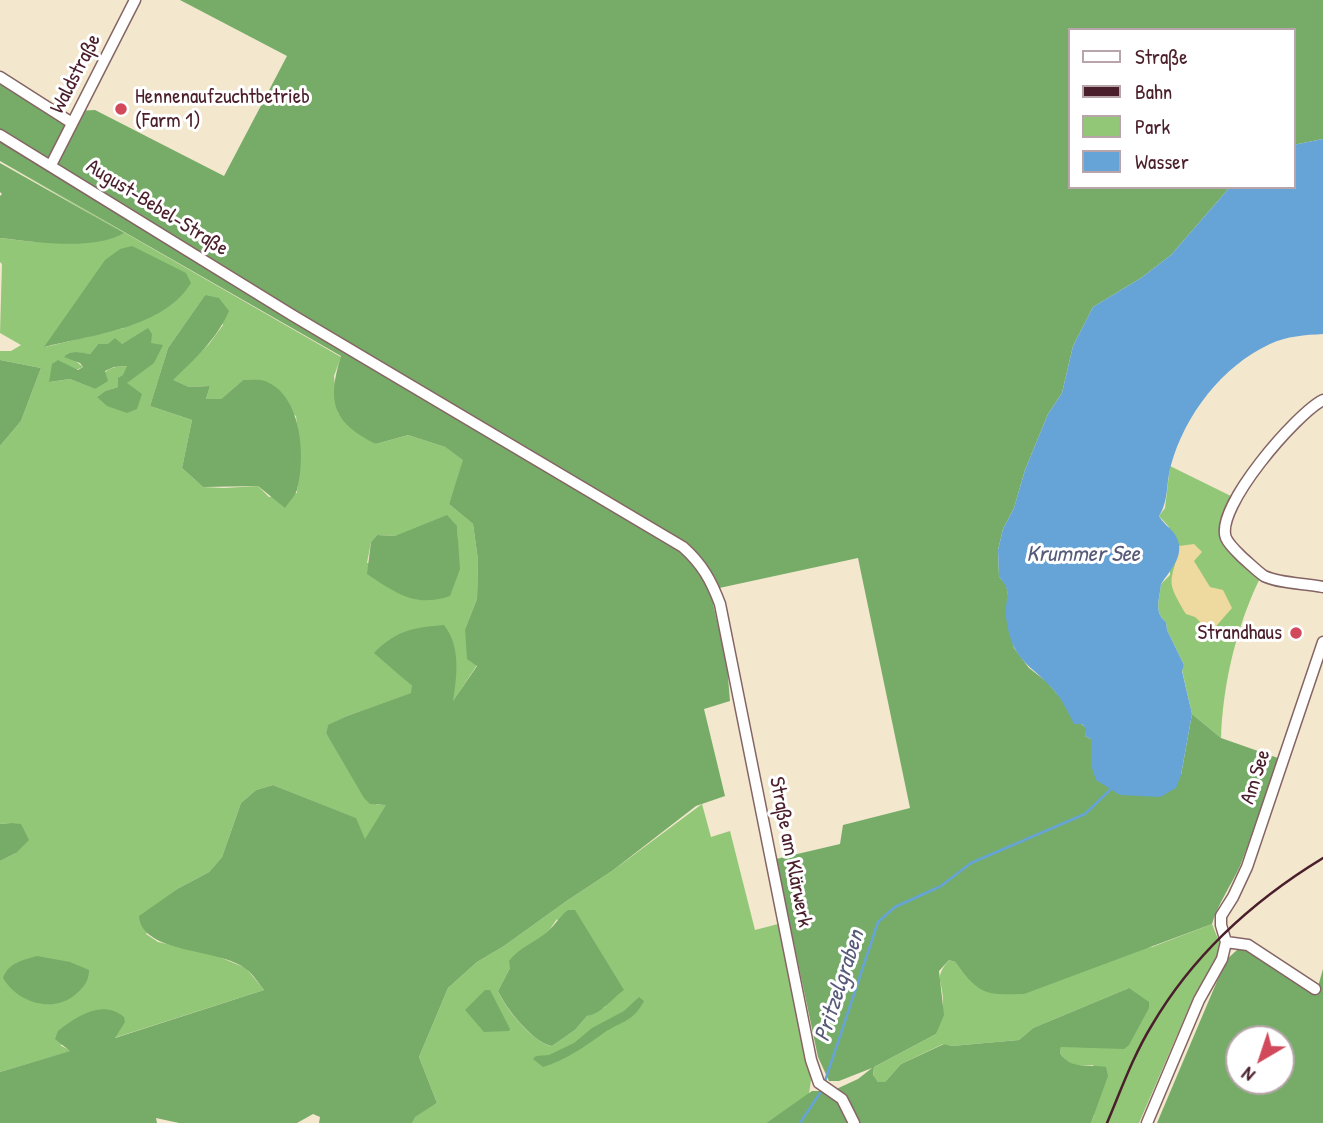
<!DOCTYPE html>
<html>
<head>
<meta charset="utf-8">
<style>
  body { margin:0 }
  #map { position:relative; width:1323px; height:1123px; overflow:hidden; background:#f3e7ce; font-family:"Patrick Hand",sans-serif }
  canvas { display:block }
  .legend { position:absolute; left:1068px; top:28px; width:228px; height:161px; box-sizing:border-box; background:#fff; border:2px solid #b7a5aa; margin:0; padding:9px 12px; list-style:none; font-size:21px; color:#4a1f2b }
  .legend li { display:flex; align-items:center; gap:14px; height:35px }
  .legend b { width:35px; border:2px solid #b7a5aa }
  .north { position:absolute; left:1225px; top:1025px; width:70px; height:70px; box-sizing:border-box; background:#fff; border:2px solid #b7a5aa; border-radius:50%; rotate:219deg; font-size:19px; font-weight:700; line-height:28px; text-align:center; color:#4a1f2b }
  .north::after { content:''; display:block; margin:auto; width:24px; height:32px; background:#d1495b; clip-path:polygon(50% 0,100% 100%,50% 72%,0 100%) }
</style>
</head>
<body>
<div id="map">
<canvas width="1323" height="1123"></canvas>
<ul class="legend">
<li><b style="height:9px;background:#fff"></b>Straße</li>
<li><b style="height:9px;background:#4a1f2b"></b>Bahn</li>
<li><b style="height:19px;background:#93c778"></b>Park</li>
<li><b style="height:19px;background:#66a4d8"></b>Wasser</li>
</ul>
<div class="north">N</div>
</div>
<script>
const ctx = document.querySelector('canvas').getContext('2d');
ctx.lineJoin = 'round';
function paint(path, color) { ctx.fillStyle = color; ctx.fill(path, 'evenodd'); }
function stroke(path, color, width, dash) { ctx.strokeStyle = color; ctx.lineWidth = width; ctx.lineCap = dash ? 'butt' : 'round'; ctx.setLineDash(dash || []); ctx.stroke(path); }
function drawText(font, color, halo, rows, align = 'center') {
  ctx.font = font + ' "Patrick Hand",sans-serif'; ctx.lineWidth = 6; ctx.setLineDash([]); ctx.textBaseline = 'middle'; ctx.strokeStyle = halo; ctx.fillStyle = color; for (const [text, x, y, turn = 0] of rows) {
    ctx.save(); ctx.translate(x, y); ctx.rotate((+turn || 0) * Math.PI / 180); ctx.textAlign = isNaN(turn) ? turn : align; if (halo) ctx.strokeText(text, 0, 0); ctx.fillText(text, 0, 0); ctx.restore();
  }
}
const green = new Path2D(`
  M0 161 341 357 334 376 338 413 376 444 408 435 445 447 464 460 449 504 473 524 478 560 477 599 465 629 477 665 452 703 397 672 412 686V693L347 716 328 726 326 733 377 805 387 804 365 840 355 818 273 785 256 790 241 803 222 857 209 872 179 888 146 934 158 942 212 954 246 968 264 990 114 1038 60 1045 71 1051 0 1072V861L16 853 11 823 0 824V446L21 421 41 368 0 360V351H11L21 345 0 333 2 264 0 262V238L34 242H94L123 233ZM120 249 124 328 45 347ZM205 295 223 325 209 344 172 380 189 387 210 386 206 399H221L243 380 296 416 300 450 297 493 269 497 258 486 224 488 203 487 182 468 192 420 150 406 168 348ZM133 338 151 343 127 383 97 397 105 391 118 387 128 366C106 367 105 370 95 389L70 379 49 382 83 367 67 354 73 352 90 354 98 344H122ZM457 526 458 546 367 563 371 542 377 535 395 536Z
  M1170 466 1237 499 1225 533 1262 574C1237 624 1223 682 1221 738L1192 714 1182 670 1184 665 1167 630 1166 622C1153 612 1160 598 1161 584L1170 575 1169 527 1159 516 1165 508Z
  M702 804 711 837 730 831 755 930 778 924 811 1080 809 1094 766 1123H412L414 1117 437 1103 419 1057 448 988 477 962 504 946 568 900 612 871ZM557 919 609 1000 605 1007 587 1016 575 1030 552 1046C534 1044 504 1007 498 991L510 968 550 929Z
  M1212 924 1220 944V951L1191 1003 1139 1123H1091L1094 1115 1093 1065C1078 1066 1069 1066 1060 1053L1061 1047 1071 1046 1129 988 1033 1028 1019 1040 952 1046 943 1044 901 1064 885 1082H878L873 1076 874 1067 936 1034C938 1024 944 1011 943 1001 943 980 933 979 949 960L955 962 962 971 1152 947Z`);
const forest = new Path2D(`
  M180 0H1323V139L1293 145V30H1069V187H1230L1171 255 1141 278 1093 307 1073 346 1062 393 1048 414 1025 470 1014 508 1003 529 998 550 999 577 1006 584 1008 596 1006 615 1014 648 1029 668 1047 682 1068 707V712L1087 729 1085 736 1091 739V765L1181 775 1192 714 1221 738 1278 758C1265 794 1254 831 1240 866 1231 886 1218 903 1212 924L1024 994C984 995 980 995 955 962L949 960 939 971 944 1015 936 1034 874 1067 873 1075 878 1082H885L901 1064 944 1044 952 1046 1019 1040 1033 1028 1129 988 1149 1002V1008L1129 1045 1124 1049 1061 1047 1060 1053C1071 1070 1088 1064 1106 1067L1108 1076 1091 1123H766L812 1091H832L858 1079 872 1068 839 1081H829L818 1057 776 859 840 844 843 825 910 808 858 558 710 590 727 665 730 701 704 709 725 796 696 806 612 871 568 900 504 946 477 962 448 988 419 1057 437 1103 415 1117 412 1123H319L320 1117 313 1114 297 1123H179L156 1118 157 1123H0V1072L70 1051 55 1039 58 1031C77 1016 102 999 124 1017L125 1022 115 1038 264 990C259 984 253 974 246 969 220 948 141 954 139 916L179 888 209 872 222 857 241 803 256 790 273 785 356 818 365 839 386 805 370 804 364 798 326 733 328 725 347 716 411 693 412 686 374 653C395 631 414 627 444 625 461 647 457 676 453 701L477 666 467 659 465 629 477 599 478 560 473 524 449 504 463 460 445 447 408 435 376 444C332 422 327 402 341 356L0 161V80L69 123 75 111 95 110 224 176 287 56Z
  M0 163 124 233C94 251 34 242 0 238V196L2 194 0 192Z
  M132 246 186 273 191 283C164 328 91 335 44 347L105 260 120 249Z
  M205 295 219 298 229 311C217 339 194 360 173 380L189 387 210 386 206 399H221L243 380C250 380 260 379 265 381 302 395 306 457 297 490 295 496 289 502 285 508L258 486 203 487 182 468 192 420 150 406 168 348Z
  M148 328 152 334 151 343 163 345 154 363 127 383 142 394 137 409 127 413 107 406 97 397 105 391 118 387V378L123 375 127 366 114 367 105 371 108 381 95 389 70 379 49 382 52 364 58 360 78 370 83 367 80 363 64 357C71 349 80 353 90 354L98 344H108L115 338 122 344Z
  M0 360 41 368 21 421 0 446Z
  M447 515 457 526 460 569 450 596C415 608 396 593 367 574L371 542 377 535 395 536Z
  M11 823 21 824 29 840 16 853 0 861V824Z
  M568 910H575L624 990C611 999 603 1013 587 1016L575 1030 552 1046C533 1043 505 1007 498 991L510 968 509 961C519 947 537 942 549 930 556 924 560 916 568 910Z
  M1237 947 1255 951 1313 991 1319 983 1323 969V1123H1157L1226 960 1237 950ZM1239 1039H1281V1081H1239Z
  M37 956 70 962 89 970C89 981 84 987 76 994 53 1014 18 1003 3 978 8 963 23 960 37 956Z
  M485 990H490L510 1029 509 1031 484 1032 465 1010Z
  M639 997 644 1001C632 1024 619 1021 601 1035 583 1048 565 1060 543 1067L533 1059 536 1056 549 1055 574 1043 592 1028 624 1011Z`);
const sand = new Path2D(`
  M1194 544 1202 552 1194 561 1210 587 1223 590 1232 608 1211 632 1195 617 1186 614C1164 577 1172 585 1179 546Z`);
const water = new Path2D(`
  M1323 139V334C1305 335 1287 336 1270 344 1222 366 1185 415 1171 465 1166 482 1169 501 1159 516 1163 523 1169 527 1174 533 1188 553 1171 569 1161 584 1160 598 1153 612 1166 622L1167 630 1184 665 1182 671 1192 714 1181 775 1176 788 1160 797 1120 795 1096 780 1091 765V739L1085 736 1086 729 1082 724H1074C1066 708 1062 698 1048 684 1037 672 1023 664 1015 649 1010 640 1007 626 1006 617 1004 600 1014 592 999 577L998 550 1003 529 1014 508 1025 470 1048 414 1062 393 1073 346 1093 307 1141 278 1171 255 1230 187H1293V145Z`);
const stream = new Path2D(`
  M941 886 971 863 1085 814 1112 788
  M824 1084 878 922 895 907 939 887
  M800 1123 822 1090`);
const street = new Path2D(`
  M0 77 72 123
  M0 135 292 315 683 547C702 564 711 580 720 604L811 1060 819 1083 842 1099 854 1123
  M51 165 135 0
  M1323 400C1297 413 1214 508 1226 538 1229 545 1238 553 1243 558 1250 564 1257 571 1264 576 1281 584 1305 583 1323 587
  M1226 942 1248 945 1315 989
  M1147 1123 1199 1000 1222 959 1226 942 1221 925V916L1233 897 1247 867 1323 642`);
const rail = new Path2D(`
  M1107 1123C1121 1090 1133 1056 1152 1025 1193 955 1254 900 1323 858`);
const markers = [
  [121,109,7,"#d1495b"],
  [1296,633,7,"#d1495b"]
];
const streetNames = [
  ["Waldstraße",76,74,-63],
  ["August-Bebel-Straße",157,208,32],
  ["Am See",1256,777,-72],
  ["Straße am Klärwerk",790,852,79]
];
const poiNames = [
  ["Hennenaufzuchtbetrieb",135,97],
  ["(Farm 1)",135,121],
  ["Strandhaus",1282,633,"right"]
];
const waterNames = [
  ["Krummer See",1083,555],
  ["Pritzelgraben",840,986,-72]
];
paint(green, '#93c778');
paint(forest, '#76ac68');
paint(sand, '#eeda9e');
paint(water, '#66a4d8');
stroke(stream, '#66a4d8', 2.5);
stroke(street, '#856564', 13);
stroke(street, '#fff', 10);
stroke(rail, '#4a1f2b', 2.5);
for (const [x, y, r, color] of markers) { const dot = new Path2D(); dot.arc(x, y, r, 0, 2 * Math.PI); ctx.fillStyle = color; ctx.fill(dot); stroke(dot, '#fff', 2.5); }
drawText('21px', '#4a1f2b', '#fff', streetNames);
drawText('21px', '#4a1f2b', '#fff', poiNames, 'left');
drawText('italic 23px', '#575b79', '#fff', waterNames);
</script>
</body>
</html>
